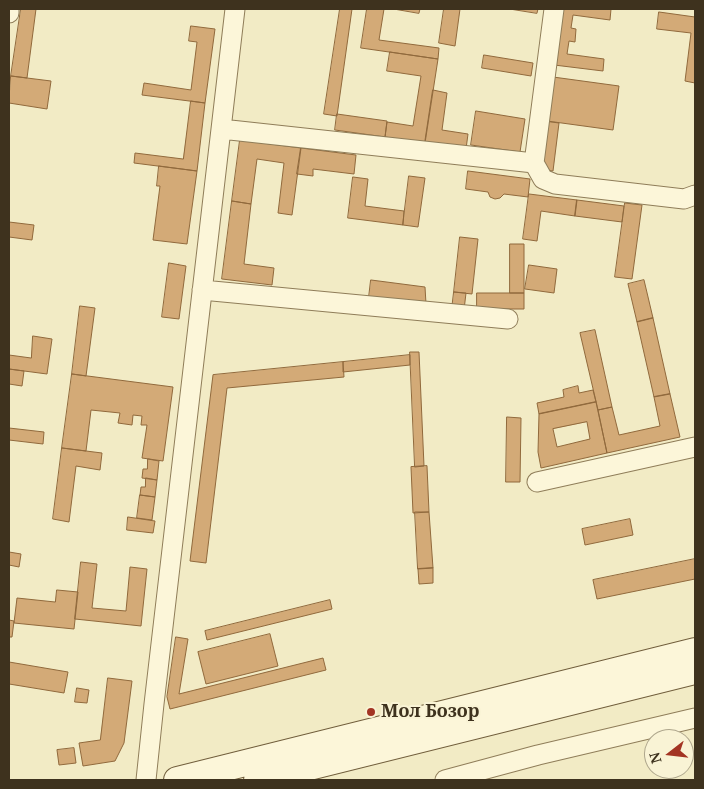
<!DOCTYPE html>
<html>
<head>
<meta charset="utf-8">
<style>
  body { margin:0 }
  #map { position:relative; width:704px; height:789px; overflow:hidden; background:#f2ebc5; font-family:"Noto Serif",serif }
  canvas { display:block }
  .frame { position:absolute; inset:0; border:10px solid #3e321e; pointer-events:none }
  .north { position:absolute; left:644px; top:729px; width:50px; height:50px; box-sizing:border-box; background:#f9f3d5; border:1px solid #aea68c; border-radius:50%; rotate:254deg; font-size:14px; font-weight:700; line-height:20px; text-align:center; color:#3e321e }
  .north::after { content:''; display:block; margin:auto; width:18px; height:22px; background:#a33423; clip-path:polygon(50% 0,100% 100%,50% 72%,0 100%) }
</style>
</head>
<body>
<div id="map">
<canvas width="704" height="789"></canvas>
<div class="frame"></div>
<div class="north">N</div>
</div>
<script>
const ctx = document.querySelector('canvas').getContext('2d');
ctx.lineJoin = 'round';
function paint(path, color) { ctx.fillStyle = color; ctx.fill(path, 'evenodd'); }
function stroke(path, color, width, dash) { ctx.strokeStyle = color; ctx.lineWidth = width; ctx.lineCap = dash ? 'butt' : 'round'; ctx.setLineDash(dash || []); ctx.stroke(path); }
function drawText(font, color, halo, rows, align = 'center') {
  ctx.font = font + ' "Noto Serif",serif'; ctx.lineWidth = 4; ctx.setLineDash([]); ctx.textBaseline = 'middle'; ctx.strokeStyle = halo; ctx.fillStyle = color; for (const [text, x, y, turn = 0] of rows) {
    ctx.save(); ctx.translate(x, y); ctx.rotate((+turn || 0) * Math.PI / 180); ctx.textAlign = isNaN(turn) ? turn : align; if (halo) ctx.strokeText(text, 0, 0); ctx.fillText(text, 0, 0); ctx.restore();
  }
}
const building = new Path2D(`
  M21 9H36L27 78 11 76Z
  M340 9H352L337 116 324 114Z
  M367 9H384L379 40 439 48 438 59 361 48Z
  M394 9H420L419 13Z
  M444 9H460L455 46 439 43Z
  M510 9H538L537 13Z
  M562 9H611L610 20 573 15 571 28 576 29 575 42 569 41 567 54 604 59 603 71 554 65Z
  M659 12 695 17V83L685 81 691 33 657 29Z
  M191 26 215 29 205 103 142 95 144 83 191 90 197 42 189 41Z
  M390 52 438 59 425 143 385 137 387 122 413 126 421 76 387 71Z
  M484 55 533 63 531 76 482 68Z
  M11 76 51 81 47 109 9 103Z
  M553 77 619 86 613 130 547 121Z
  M433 90 447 93 442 130 468 134 466 149 425 143Z
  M191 101 205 103 197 171 134 163 135 153 183 159Z
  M476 111 525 119 520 152 471 145Z
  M337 114 387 121 385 137 335 130Z
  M544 121 559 123 553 171 538 169Z
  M240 140 301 148 292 215 278 213 284 163 257 159 251 204 232 201Z
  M301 148 356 155 354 174 313 169V176L297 174Z
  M159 166 197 171 187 244 153 240 160 186H157Z
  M468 171 530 179 528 197 504 194 500 198 495 199 490 197 488 192 466 189Z
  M409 176 425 178 418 227 403 225Z
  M353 177 368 179 365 206 404 211 403 225 348 218Z
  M529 194 577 200 575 216 541 211 537 241 523 239Z
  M577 200 624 206 622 222 575 216Z
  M232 201 251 204 244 264 274 268 272 285 222 279Z
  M625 203 642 205 632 279 615 277Z
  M9 222 34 225 32 240 9 237Z
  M460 237 478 239 472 294 454 292Z
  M510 244H524V293H510Z
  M169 263 186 266 179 319 162 317Z
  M529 265 557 269 554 293 525 289Z
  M371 280 425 287 426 304 369 297Z
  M644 280 653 318 637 322 628 284Z
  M454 292 466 293 464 310 452 309Z
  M477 293H524V309H477Z
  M80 306 95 308 86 376 72 374Z
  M653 318 670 394 654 397 637 322Z
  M595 330 612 407 598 410 580 333Z
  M33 336 52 339 47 374 9 369V355L31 358Z
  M410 352H419L424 466 415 467Z
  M410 355V365L343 372V362Z
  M343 362 344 377 227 388 206 563 190 561 213 375Z
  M9 369 24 371 22 386 9 384Z
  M72 374 173 387 163 461 142 458 147 425H141L142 416 133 415 132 425 118 423 120 413 91 410 86 451 62 448Z
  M578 386 579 393 593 390 596 402 539 414 537 403 564 397 563 390Z
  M670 394 680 437 607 453 598 410 612 407 619 435 660 426 654 397Z
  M596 402 607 453 541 468 538 452 539 414ZM587 422 590 439 557 447 553 429Z
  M507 417 521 418 520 482H506Z
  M9 428 44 432 43 444 9 440Z
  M62 448 102 453 100 470 76 466 69 522 53 519Z
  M148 459 159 461 157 480 142 478 143 469H147Z
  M427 466 429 512 413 513 411 467Z
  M146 478 157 480 155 497 140 495 141 487H145Z
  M140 495 155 497 152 520 137 518Z
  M415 512H429L433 568 418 569Z
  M128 517 155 521 153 533 127 530Z
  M630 519 633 535 585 545 582 529Z
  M9 552 21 554 19 567 9 565Z
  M695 559V579L597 599 593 580Z
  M81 562 97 564 92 608 126 611 130 567 147 569 141 626 75 619Z
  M433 568V583L419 584 418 569Z
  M57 590 78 592 74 629 14 623 17 598 55 602Z
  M330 600 332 609 207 640 205 631Z
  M9 620 14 621 12 637H9Z
  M270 634 278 666 206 684 198 652Z
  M176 637 188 639 179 694 323 658 326 670 170 709 167 697Z
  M9 662 68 672 64 693 9 684Z
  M108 678 132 681 124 743 115 761 83 766 79 743 100 740Z
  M77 688 89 690 87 703 75 702Z
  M74 748 76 763 59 765 57 750Z`);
const minor = new Path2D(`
  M9 13V9
  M221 129 534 163 554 9
  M534 163 543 179 555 184 684 199 695 195
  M202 290 508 319
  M537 482 695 447
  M146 780 154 704 235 9
  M445 780 538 755 695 718`);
const secondary = new Path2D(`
  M177 780 695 651
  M257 780 695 671`);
const markers = [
  [371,712,5,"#a33423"]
];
const poiNames = [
  ["Мол Бозор",381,712]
];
paint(building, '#d3aa77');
stroke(building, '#90693c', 1);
stroke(minor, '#8f7d59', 21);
stroke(secondary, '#715e3c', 28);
stroke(minor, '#fcf6d9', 19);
stroke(secondary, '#fcf6d9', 26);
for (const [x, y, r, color] of markers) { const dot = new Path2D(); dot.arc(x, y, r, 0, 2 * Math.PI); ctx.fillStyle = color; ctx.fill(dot); stroke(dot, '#f9f3d5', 2); }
drawText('bold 18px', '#3e321e', '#f9f3d5', poiNames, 'left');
</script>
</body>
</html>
